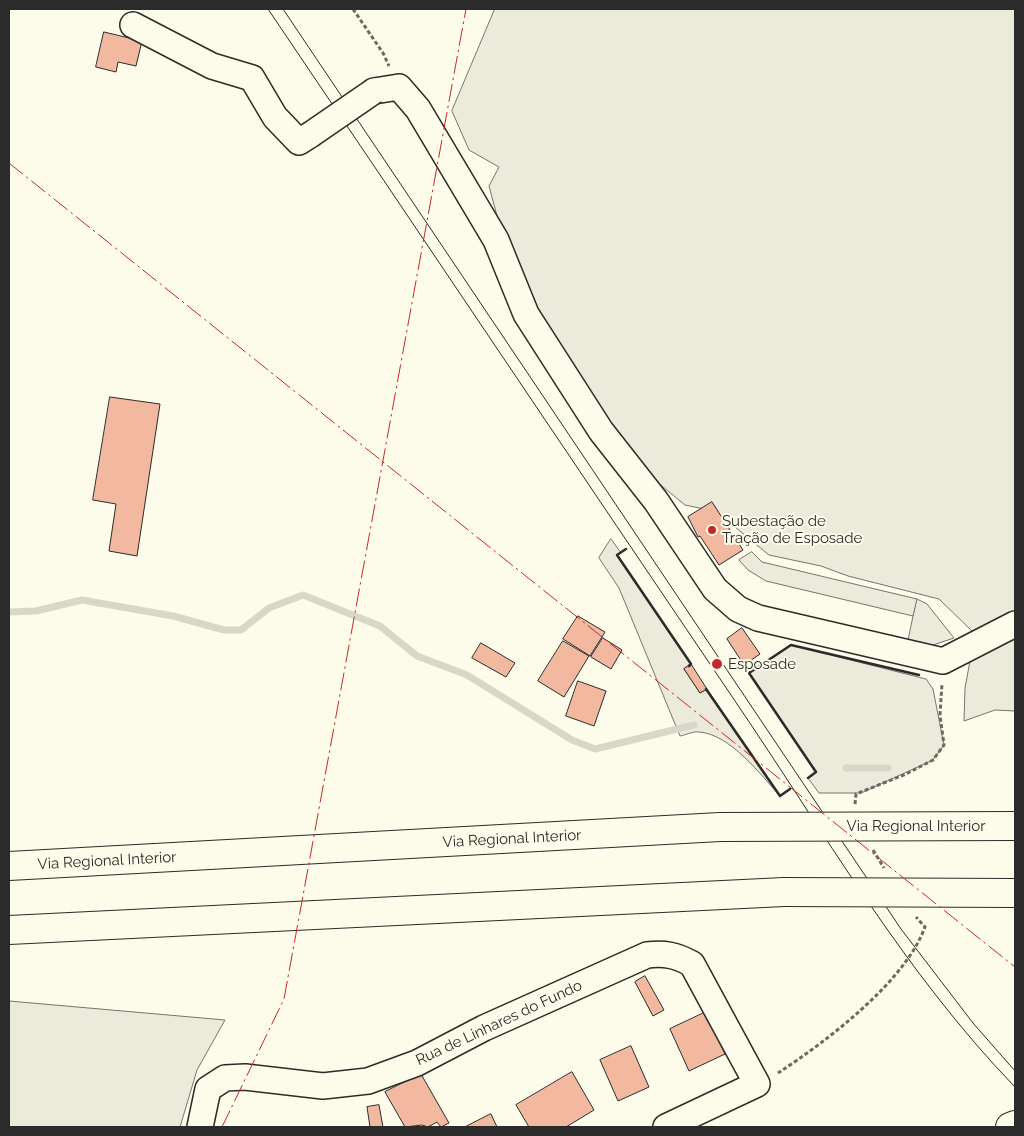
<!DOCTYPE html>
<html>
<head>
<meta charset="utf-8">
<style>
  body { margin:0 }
  #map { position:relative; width:1024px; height:1136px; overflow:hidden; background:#fdfbea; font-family:Raleway,sans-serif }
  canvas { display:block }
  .frame { position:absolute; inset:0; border:10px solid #2b2b2b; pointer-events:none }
</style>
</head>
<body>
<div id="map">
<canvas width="1024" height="1136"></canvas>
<div class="frame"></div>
</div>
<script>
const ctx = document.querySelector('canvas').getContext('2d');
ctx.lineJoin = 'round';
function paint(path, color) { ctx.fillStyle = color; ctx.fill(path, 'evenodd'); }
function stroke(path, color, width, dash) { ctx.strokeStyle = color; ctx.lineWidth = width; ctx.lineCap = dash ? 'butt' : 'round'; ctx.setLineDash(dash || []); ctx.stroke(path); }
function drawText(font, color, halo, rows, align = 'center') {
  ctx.font = font + ' Raleway,sans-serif'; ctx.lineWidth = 4; ctx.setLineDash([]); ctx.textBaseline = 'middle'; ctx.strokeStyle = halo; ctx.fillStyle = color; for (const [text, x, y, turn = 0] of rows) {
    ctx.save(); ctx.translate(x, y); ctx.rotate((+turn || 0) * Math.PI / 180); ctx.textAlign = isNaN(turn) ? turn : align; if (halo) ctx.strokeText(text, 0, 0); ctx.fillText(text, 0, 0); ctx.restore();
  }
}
const green = new Path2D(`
  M495 9H1015V711L995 710 964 721 965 688 975 634 939 599 848 576 821 566 769 555 735 527 709 510 685 505 623 454 512 272 489 186 499 167 469 150 452 111Z
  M611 539 621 553 617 555 691 664 684 669 700 693 707 689 780 796C761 775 730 734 699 732 693 731 686 735 680 736L619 588 599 558Z
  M917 599 927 604 954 638 930 646 908 642Z
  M791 645 926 679 933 689 944 745 933 760 861 793H819L808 778 816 772 749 673Z
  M9 1001 225 1020 197 1070 180 1127H9Z`);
const parking = new Path2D(`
  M752 552 762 562 917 599 913 616 766 581 748 570 739 560Z`);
const stream = new Path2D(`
  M9 612 36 611 82 600 173 616 224 630H241L269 608 303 595 380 626 417 656 467 675 572 740 595 749 694 725
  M846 768H888`);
const building = new Path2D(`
  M104 32 142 41 136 66 118 62 116 72 96 67Z
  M110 397 160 404 137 556 109 551 116 504 93 500Z
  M712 502 743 550 719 565 700 536 698 537 688 517Z
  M578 616 605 632 590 656 563 639Z
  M742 628 760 654 744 665 727 639Z
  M603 638 622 650 611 669 591 657Z
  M563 641 589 656 564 697 538 681Z
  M481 643 515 663 506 677 472 658Z
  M691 664 707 689 700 693 684 669Z
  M578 681 606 691 594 726 566 716Z
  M645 976 664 1010 653 1016 635 982Z
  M706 1012 725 1054 689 1071 670 1029Z
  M631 1046 649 1087 618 1101 600 1060Z
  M572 1072 594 1110 566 1127H529L516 1105Z
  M421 1074 449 1123 441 1127 437 1122 428 1127 422 1125 405 1127 385 1092Z
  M379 1105 383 1127H370L367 1107Z
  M491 1114 497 1127H465Z`);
const path = new Path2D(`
  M353 9 383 53 389 66
  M855 804 856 794 906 774 933 760 944 745 940 715 942 684
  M873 850 884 868
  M778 1073C827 1041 905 982 925 927L916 917`);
const minor = new Path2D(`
  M133 25 212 66 252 78 275 117 299 142 310 135
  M374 91 399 87 418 109 496 240 526 314 601 431 656 501 715 589 738 609 758 618 943 661 1015 624
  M200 1127 208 1089 225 1078 245 1077 323 1086 368 1081 417 1063 484 1028 647 955C665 953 676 955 692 964L757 1084 666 1127`);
const major = new Path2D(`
  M1010 1127 1015 1125`);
const highway = new Path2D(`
  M9 866 720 827
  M9 930 784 892`);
const tram = new Path2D(`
  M268 9C423 238 577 468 733 698 823 830 903 971 1015 1087
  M283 9 901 929 973 1023 1015 1071`);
const minorBridge = new Path2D(`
  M310 135 374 91`);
const highwayBridge = new Path2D(`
  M720 827 1015 826
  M784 892 1015 893`);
const wall = new Path2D(`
  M626 549 617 555 691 664 689 666
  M706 689 780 796 790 789
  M808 778 816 772 749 673 791 645 919 675`);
const power = new Path2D(`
  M9 163 1015 967
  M222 1127 284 999 466 9`);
const markers = [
  [712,530,5,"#c62828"],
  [717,664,6,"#c62828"]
];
const poiNames = [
  ["Subestação de",722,521],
  ["Tração de Esposade",722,538],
  ["Esposade",728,664]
];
const streetNames = [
  ["Via Regional Interior",916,826],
  ["Via Regional Interior",512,839,-3],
  ["Via Regional Interior",107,861,-3],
  ["Rua de Linhares do Fundo",499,1023,-25]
];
paint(green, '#ecebdb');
stroke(green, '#74746e', 1);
paint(parking, '#eceadb');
stroke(parking, '#74746e', 1);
stroke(stream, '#d8d7c9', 7);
paint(building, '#f2b8a0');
stroke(building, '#2b2b2b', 1);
stroke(minor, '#2b2b2b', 28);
stroke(major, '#2b2b2b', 30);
stroke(highway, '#2b2b2b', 30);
stroke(path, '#6a6964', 3, [4, 2.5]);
stroke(minor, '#fdfbea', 25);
stroke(major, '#fdfbea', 28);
stroke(highway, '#fdfbea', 28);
stroke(tram, '#2b2b2b', 1);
stroke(minorBridge, '#2b2b2b', 28, []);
stroke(highwayBridge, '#2b2b2b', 30, []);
stroke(minorBridge, '#fdfbea', 25);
stroke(highwayBridge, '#fdfbea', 28);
stroke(wall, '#2b2b2b', 2.5);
stroke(power, '#c62828', 1, [18, 4, 2.5, 4]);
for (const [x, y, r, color] of markers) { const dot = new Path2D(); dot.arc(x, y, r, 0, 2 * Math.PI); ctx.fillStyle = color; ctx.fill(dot); stroke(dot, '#fdfbea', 2); }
drawText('15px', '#2b2b2b', '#fdfbea', poiNames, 'left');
drawText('15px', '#2b2b2b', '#fdfbea', streetNames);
</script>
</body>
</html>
